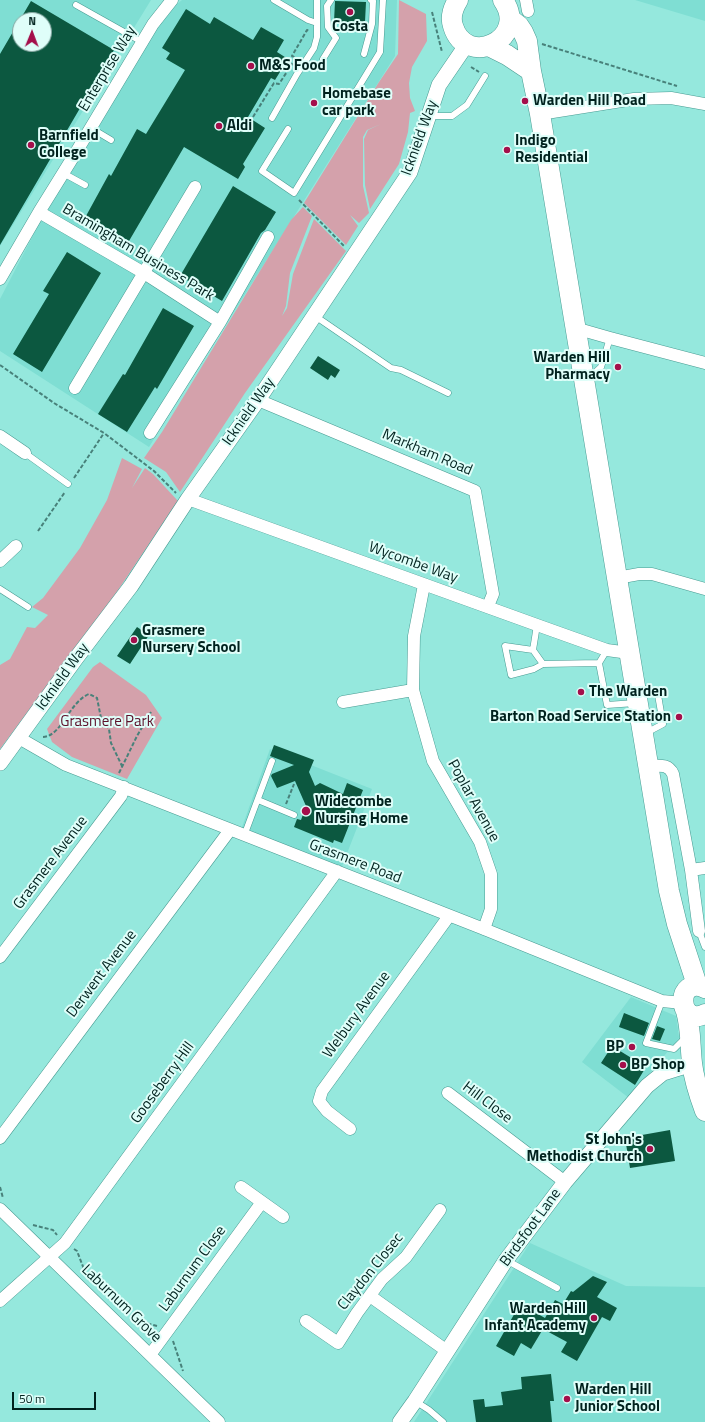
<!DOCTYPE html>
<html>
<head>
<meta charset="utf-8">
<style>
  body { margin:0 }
  #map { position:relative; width:705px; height:1422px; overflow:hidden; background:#95e8dd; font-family:"Titillium Web",sans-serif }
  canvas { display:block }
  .north { position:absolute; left:12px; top:12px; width:40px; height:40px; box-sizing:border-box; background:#dffef9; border:1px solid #86a6a1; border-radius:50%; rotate:1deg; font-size:11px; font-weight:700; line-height:16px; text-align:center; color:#00221e }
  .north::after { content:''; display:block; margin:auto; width:14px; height:18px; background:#a40f4b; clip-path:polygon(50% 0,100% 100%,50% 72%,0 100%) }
  .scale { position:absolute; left:12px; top:1392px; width:84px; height:18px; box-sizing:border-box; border:2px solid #00221e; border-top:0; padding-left:5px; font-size:12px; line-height:14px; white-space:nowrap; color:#00221e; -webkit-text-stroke:3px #dffef9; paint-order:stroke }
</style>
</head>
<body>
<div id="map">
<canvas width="705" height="1422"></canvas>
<div class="north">N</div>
<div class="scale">50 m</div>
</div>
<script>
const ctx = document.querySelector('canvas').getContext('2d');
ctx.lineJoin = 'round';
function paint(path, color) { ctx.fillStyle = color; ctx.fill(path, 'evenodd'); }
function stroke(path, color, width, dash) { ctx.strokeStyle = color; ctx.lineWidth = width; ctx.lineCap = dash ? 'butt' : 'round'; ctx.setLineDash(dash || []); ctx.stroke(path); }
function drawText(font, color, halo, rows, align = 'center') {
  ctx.font = font + ' "Titillium Web",sans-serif'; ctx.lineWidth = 4; ctx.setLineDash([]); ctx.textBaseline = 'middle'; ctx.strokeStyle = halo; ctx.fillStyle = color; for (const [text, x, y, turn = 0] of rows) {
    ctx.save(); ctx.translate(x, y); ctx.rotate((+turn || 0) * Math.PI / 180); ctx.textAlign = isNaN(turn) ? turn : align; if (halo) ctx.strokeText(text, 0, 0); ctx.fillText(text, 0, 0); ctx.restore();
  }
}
const built = new Path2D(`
  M0 0H151L0 246ZM20 20H44V44H20Z
  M182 0H397L395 56 149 447 0 351V299L51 201 167 12Z
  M635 0H705V21Z
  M270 749 372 789 341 869 241 830Z
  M631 997 676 1016 679 1038 629 1098 582 1062Z
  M530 1243 626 1286 705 1287V1422H414Z`);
const green = new Path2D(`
  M399 0 426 14 427 41 412 67 409 83 410 98 415 111 410 113 408 132 399 164 370 209 365 185 364 139 368 130 381 124 367 130 363 137V186L369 213 359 223 350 215 358 226 346 245 304 203 379 82 398 54Z
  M303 207 312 216 290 273 286 306 282 316 287 308 293 274 314 219 346 251 245 393 180 492 166 472 144 458 162 432 291 220Z
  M122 458 142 469 132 488 145 468 153 474 178 501 110 602 0 749V665L10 659 27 627 35 628 48 615 32 607 43 598 80 548 107 500Z
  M100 662 146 695 162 718 127 779 72 757 52 742 47 729 93 667Z`);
const building = new Path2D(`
  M31 1 114 50 0 245V54ZM20 20H44V44H20Z
  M335 1 366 2 365 22H334Z
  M186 9 210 24 214 17 253 40 261 27 284 40 277 52 288 59 275 80 271 78 248 117 265 128 243 164 245 167 238 179 184 147 129 241 86 216 109 174 111 176 137 129 146 134 185 70 166 59 170 53 162 48Z
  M233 186 276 212 265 230 261 233 222 301 180 276Z
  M67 252 101 273 42 372 13 354 49 294 43 291Z
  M163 308 194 326 157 389 155 387 127 432 98 414 123 374 125 375Z
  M318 356 340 370 335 378 331 375 328 380 310 368Z
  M137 627 149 635 130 664 117 656Z
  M274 745 314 760 309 772 315 786 320 783 343 794 347 783 363 790 342 843 334 840 333 843 294 827 297 819 301 820 306 806 295 781 277 788 271 776 272 774 294 765 270 756Z
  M624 1013 649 1023 644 1036 619 1027Z
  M657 1026 665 1029 660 1041 652 1039Z
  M612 1046 646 1067 635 1085 601 1063Z
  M670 1130 675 1161 630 1168 625 1138Z
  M593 1276 607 1282 597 1297 617 1308 610 1321 602 1317 577 1361 561 1352 567 1342 543 1329 531 1349 521 1343 514 1356 496 1346 520 1304 545 1318 555 1300 563 1304 571 1291 573 1292Z
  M551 1374 554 1401H550L552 1422H476L473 1400 484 1399 485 1407 503 1405 501 1392 522 1389 521 1377Z`);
const path = new Path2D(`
  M432 12 442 52
  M542 44 677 86
  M471 67 479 72
  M253 117 274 83 279 84 296 58 292 56 307 30 309 31
  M299 200 345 247
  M0 365 54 403 104 433 154 471 176 493
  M74 478 104 433
  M38 531 65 492
  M43 737C62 736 69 702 89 694L97 698 101 718 109 729 111 743 122 766
  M119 773 137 736 151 712
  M286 804 294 784
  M0 1187 3 1198
  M33 1225 53 1230 57 1235
  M74 1249 77 1251 87 1277
  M130 1319 157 1326
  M173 1341 183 1371`);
const service = new Path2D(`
  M274 0 308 20 317 23
  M76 5 142 42
  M364 54 372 24 373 1 371 0
  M323 59 336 38 328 27 327 6 331 0
  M430 116H452L467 105 485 76
  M272 118 297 74 314 48 317 37V0
  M91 128 111 140
  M288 129 262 171 294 193 380 52 383 0
  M63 173 85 185
  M315 316 391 368 401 370 448 393
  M587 380 601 367 610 338
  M25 453 68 484
  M0 589 28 607
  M537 625 533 650 543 664 599 663 607 650
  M533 650 505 646 511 675 534 669 543 664
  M599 663 607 705 635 703
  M640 687 658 695 663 724 646 733
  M258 800 294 815
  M244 836 272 761
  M699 931 705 947
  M662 1001 646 1043 674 1049 686 1037
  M506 1260 557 1288
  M415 1401 429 1410 443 1422`);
const minor = new Path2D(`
  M526 0 528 11
  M540 114 634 99 671 98 705 104
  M39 212 144 273 220 322
  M0 279 39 212 75 154 153 24 172 0
  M575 328 610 338 705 363
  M75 388 195 187
  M258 400 475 491 493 594 488 606
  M150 433 220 322 268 237
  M0 436 25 453
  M188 499 537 625 607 650 629 653
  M0 561 16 546
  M617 578 639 574H652L705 589
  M424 585 414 636 413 690 433 761 480 842 491 874V909L484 929
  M343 702 413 690
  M19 738 66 765 484 929 662 1001 683 1003
  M648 766C658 766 668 763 673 774L691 870 699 931
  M691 870 705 868
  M0 957 121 796 124 787
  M448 1093 565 1182
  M350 1129 327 1111 319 1101 322 1091 449 916
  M0 1138 230 830
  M241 1187 283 1217
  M0 1209 219 1422
  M370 1296 447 1351
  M0 1301 65 1243 337 871
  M306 1321 338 1343 357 1313 382 1279 406 1257 440 1210
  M150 1355 262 1202`);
const tertiary = new Path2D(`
  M0 763 74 661 131 586 188 499 258 400 410 172 439 85 467 44
  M400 1422 415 1401 506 1260 565 1182 647 1086 663 1073 692 1064`);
const trunk = new Path2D(`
  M458 0C453 8 450 17 453 26 466 69 530 39 503 0
  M510 19 519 26 523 32 527 41 531 71 540 114 669 891 677 924 697 985
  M489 46 507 55 531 71
  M705 988C675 975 677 1027 705 1014
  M686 1011C691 1028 690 1045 692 1063 694 1080 699 1095 705 1111`);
const markers = [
  [350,12,4,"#a40f4b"],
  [251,66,4,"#a40f4b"],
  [525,101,4,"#a40f4b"],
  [314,103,4,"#a40f4b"],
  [219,126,4,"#a40f4b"],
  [31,145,4,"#a40f4b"],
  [507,150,4,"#a40f4b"],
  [618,367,4,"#a40f4b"],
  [134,640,4,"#a40f4b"],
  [581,692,4,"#a40f4b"],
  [679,717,4,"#a40f4b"],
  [306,811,5,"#a40f4b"],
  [632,1047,4,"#a40f4b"],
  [623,1065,4,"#a40f4b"],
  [650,1149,4,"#a40f4b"],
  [594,1318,4,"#a40f4b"],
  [567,1399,4,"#a40f4b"]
];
const poiNames = [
  ["Costa",350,27,"center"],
  ["M&S Food",259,66],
  ["Homebase",322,94],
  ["car park",322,111],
  ["Warden Hill Road",533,101],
  ["Aldi",227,126],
  ["Barnfield",39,136],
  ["College",39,153],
  ["Indigo",515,141],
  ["Residential",515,158],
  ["Warden Hill",610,358,"right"],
  ["Pharmacy",610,375,"right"],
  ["Grasmere",142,631],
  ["Nursery School",142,648],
  ["The Warden",589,692],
  ["Barton Road Service Station",671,717,"right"],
  ["Widecombe",315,802],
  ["Nursing Home",315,819],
  ["BP",624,1047,"right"],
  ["BP Shop",631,1065],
  ["St John's",642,1140,"right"],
  ["Methodist Church",642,1157,"right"],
  ["Warden Hill",586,1309,"right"],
  ["Infant Academy",586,1326,"right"],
  ["Warden Hill",575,1390],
  ["Junior School",575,1407]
];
const streetNames = [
  ["Enterprise Way",108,69,-59],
  ["Icknield Way",420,138,-70],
  ["Bramingham Business Park",138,253,31],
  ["Icknield Way",249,412,-55],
  ["Markham Road",427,453,23],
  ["Wycombe Way",413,563,20],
  ["Icknield Way",63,677,-54],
  ["Poplar Avenue",473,801,61],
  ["Grasmere Road",355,862,21],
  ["Grasmere Avenue",51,863,-53],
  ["Derwent Avenue",102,974,-53],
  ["Welbury Avenue",357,1015,-54],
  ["Gooseberry Hill",163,1083,-54],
  ["Hill Close",487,1103,37],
  ["Birdsfoot Lane",531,1228,-54],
  ["Laburnum Close",193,1269,-54],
  ["Claydon Closec",371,1272,-51],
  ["Laburnum Grove",121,1304,44]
];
const parkNames = [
  ["Grasmere Park",107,722]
];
paint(built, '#7fded3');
paint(green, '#d4a1ab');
paint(building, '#0c5840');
stroke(service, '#489b92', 7);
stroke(minor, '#489b92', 13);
stroke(tertiary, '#489b92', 16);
stroke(trunk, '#489b92', 21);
stroke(path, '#48817a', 2, [4, 2]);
stroke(service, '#fff', 6);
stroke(minor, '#fff', 12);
stroke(tertiary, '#fff', 15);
stroke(trunk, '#fff', 20);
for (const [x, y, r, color] of markers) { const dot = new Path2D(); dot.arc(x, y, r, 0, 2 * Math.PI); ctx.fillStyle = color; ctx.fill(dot); stroke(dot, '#dffef9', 1.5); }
drawText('bold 15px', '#00221e', '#dffef9', poiNames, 'left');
drawText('15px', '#00221e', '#dffef9', streetNames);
drawText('15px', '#5d102a', '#dffef9', parkNames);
</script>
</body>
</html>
